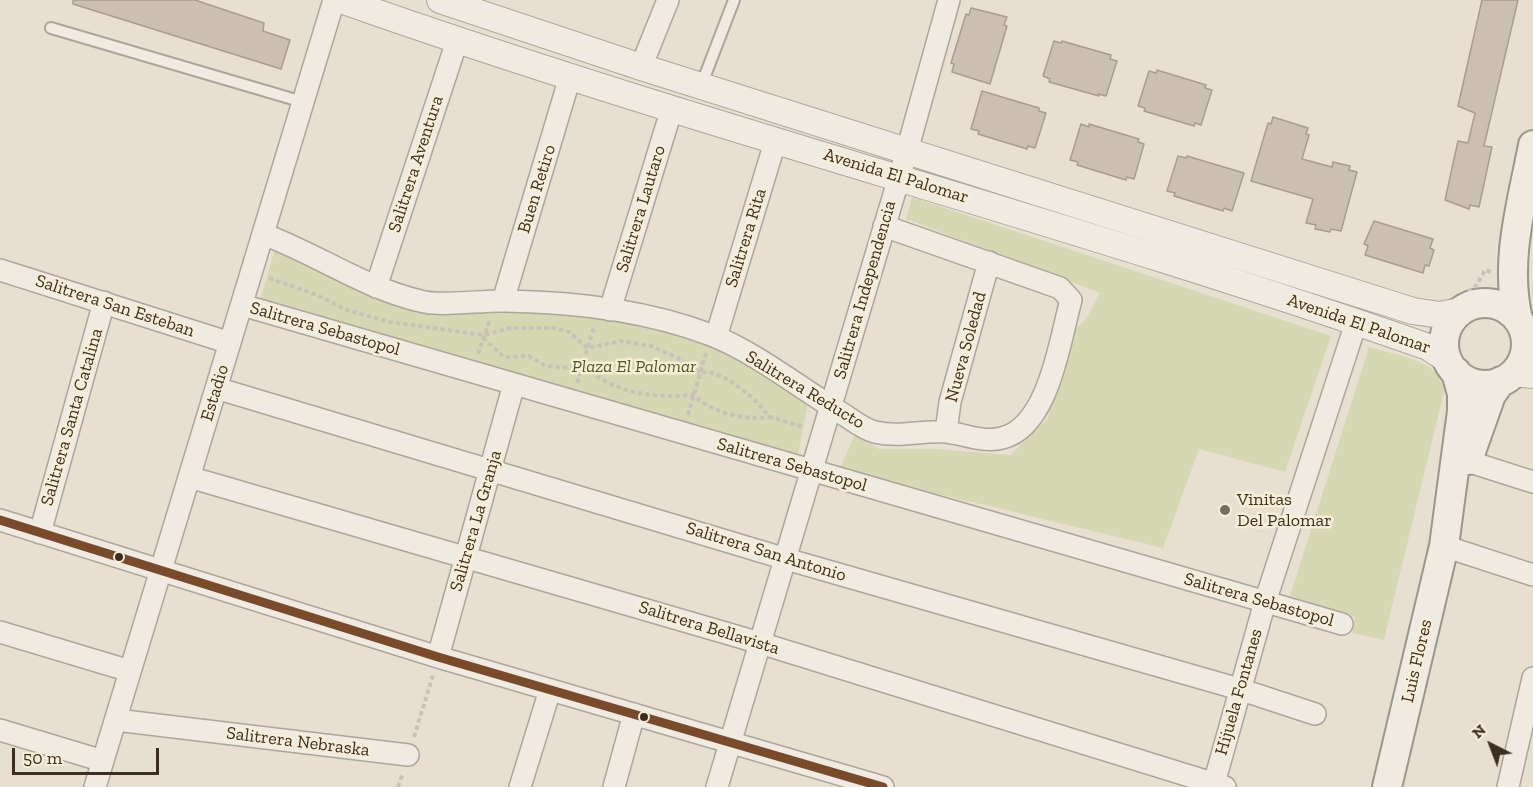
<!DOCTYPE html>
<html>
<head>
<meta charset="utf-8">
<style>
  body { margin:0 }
  #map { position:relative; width:1533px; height:787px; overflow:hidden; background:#e7e0d1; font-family:"Zilla Slab",serif }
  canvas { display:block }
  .north { position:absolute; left:1461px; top:715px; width:60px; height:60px; -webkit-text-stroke:4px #f7eed8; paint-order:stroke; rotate:318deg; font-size:16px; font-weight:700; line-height:24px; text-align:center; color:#3d2e20 }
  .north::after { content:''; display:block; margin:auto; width:21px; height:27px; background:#3d2e20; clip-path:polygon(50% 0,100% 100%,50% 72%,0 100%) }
  .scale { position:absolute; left:12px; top:748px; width:147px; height:27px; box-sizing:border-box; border:3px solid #3d2e20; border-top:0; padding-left:8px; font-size:18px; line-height:21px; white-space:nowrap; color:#3d2e20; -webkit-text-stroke:4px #f7eed8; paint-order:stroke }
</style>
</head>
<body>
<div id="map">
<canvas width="1533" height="787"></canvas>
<div class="north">N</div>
<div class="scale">50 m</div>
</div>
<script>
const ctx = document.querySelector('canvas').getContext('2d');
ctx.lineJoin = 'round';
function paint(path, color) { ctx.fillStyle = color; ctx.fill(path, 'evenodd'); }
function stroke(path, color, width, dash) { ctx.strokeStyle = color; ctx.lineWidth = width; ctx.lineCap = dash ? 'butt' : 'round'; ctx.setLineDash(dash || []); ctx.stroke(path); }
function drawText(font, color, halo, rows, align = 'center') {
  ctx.font = font + ' "Zilla Slab",serif'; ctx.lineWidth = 5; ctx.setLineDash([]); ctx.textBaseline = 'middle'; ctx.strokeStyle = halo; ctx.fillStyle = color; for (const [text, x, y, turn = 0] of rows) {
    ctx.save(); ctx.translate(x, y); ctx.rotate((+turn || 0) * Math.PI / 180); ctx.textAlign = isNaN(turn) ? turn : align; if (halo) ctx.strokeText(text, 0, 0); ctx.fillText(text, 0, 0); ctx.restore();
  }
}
const green = new Path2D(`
  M912 197 1331 336 1285 472 1199 449 1163 548 839 470 855 434 879 449H935L1010 455 1047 419 1076 328 1086 319 1100 293 906 219Z
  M275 249 371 294 569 308 689 335 810 394 796 465 259 303Z
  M1369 347C1396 355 1430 359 1446 383L1384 640 1352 633 1355 617 1290 596Z`);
const building = new Path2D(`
  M73 0H195L264 23 263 31 290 40 281 69 73 4Z
  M1482 0H1518L1484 146 1492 147 1479 207 1470 205 1469 209 1445 200 1458 141 1468 143 1475 113 1458 106Z
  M971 8 1007 17 1004 25 1007 26 990 84 952 72 954 64 951 63 966 14 969 15Z
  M1054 41 1061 43 1062 41 1111 55 1110 59 1117 61 1106 96 1099 94V96L1049 82 1050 79 1043 76Z
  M1157 70 1206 85 1205 88 1212 90 1201 125 1195 123 1194 126 1144 111 1145 108 1138 106 1149 71 1156 73Z
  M982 91 1039 108V111L1046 113 1035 148 1028 146 1027 149 978 134 979 131 971 129Z
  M1273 117 1308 128 1306 134 1309 135 1302 159 1332 167 1333 162 1350 166 1349 170 1357 172 1341 231 1331 229 1330 232 1315 229 1316 225 1306 223 1313 199 1251 181 1268 123 1271 124Z
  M1081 124 1089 127V124L1139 139 1138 142 1144 144 1134 179 1127 177 1126 180 1077 165 1078 162 1070 160Z
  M1178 156 1186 158 1187 156 1244 173 1232 211 1224 208 1223 211 1174 196 1175 193 1167 191Z
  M1374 221 1433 239 1430 248 1434 250 1429 266 1425 265 1423 273 1365 255 1368 246 1364 244Z`);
const path = new Path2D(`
  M269 278 314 294 347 310 389 322 484 335 511 328H555L569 332 587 348 621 341 651 346 682 360 699 372 713 373 729 380 752 397 770 417 804 427
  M1468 292 1476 286 1485 270 1491 272
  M483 338 504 357 529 356 544 365 562 368 582 365C590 370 597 377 605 381 633 396 662 397 693 395 716 414 741 420 770 417
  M478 354 490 319
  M577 383 594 327
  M688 415 706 353
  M414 737 433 675
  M398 787 403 773`);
const service = new Path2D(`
  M51 28 303 102
  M701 86 734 0`);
const minor = new Path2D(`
  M641 67 668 0
  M263 234C317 254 362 287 420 301 441 307 482 300 505 301 575 302 646 310 711 335 753 351 799 387 838 411 849 417 862 429 875 432 899 438 922 430 946 432 965 434 982 443 1002 438 1049 427 1060 339 1071 300L1060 288 884 226
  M0 270 230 343
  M376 287 457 41
  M503 301 570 77
  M242 305 1342 624
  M610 310 672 108
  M716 337 776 139
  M216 388 786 559 1239 689 1315 714
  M946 432 950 402 989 262
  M1467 461 1533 482
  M189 477 760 643 1225 787
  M0 520 438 657 883 787
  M40 533 104 302
  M1444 546 1533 575
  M0 632 130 671
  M438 657 514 384
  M116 720 408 755
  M0 730 103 761
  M95 787 334 0
  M520 787 550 690
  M614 787 634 714
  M717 787 907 151 949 0
  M1213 787 1265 602 1356 323
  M1508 787 1533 678`);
const tertiary = new Path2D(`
  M341 0C700 127 1069 221 1428 347L1448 360
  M440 0 641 67 1413 311 1440 315 1460 311
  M1524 331 1533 338
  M1513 373 1533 375`);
const secondary = new Path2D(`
  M1444 344a41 41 0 1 1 82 0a41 41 0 1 1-82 0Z
  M1518 319C1504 261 1522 203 1533 145
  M1468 460 1491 395 1501 381
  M1387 787 1444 546 1462 411V394L1456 372`);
const bus1 = new Path2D(`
  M0 520 438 657 883 787`);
const markers = [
  [1225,510,6,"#786c5e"],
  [119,557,5,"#3d2e20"],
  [644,717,5,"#3d2e20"]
];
const streetNames = [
  ["Salitrera Aventura",416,164,-72],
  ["Avenida El Palomar",896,176,17],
  ["Buen Retiro",537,189,-73],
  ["Salitrera Lautaro",641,209,-73],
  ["Salitrera Rita",746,238,-73],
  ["Salitrera Independencia",865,290,-74],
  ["Salitrera San Esteban",115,306,18],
  ["Avenida El Palomar",1359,324,19],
  ["Salitrera Sebastopol",325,329,16],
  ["Nueva Soledad",966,347,-75],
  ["Salitrera Reducto",805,390,31],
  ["Estadio",215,393,-73],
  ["Salitrera Santa Catalina",72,417,-74],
  ["Salitrera Sebastopol",792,465,16],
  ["Salitrera La Granja",476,521,-74],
  ["Salitrera San Antonio",766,552,17],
  ["Salitrera Sebastopol",1259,600,16],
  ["Salitrera Bellavista",709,628,17],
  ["Luis Flores",1417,661,-77],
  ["Hijuela Fontanes",1239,692,-74],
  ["Salitrera Nebraska",298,742,7]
];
const parkNames = [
  ["Plaza El Palomar",634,367]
];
const poiNames = [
  ["Vinitas",1237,500],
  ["Del Palomar",1237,521]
];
paint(green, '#d6d7b3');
paint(building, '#cbbfb2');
stroke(building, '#a89c90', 1.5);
stroke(service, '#ada599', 14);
stroke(minor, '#ada599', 24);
stroke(tertiary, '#ada599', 28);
stroke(secondary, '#9c958a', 32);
stroke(path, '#c8c2b9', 4, [4.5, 3]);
stroke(service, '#efebe3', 10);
stroke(minor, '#efebe3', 21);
stroke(tertiary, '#efebe3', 26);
stroke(secondary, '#efebe3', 28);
stroke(bus1, '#7a4b2a', 9);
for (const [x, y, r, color] of markers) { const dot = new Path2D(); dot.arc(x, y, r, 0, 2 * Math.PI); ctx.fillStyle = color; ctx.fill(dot); stroke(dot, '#f7eed8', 2); }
drawText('18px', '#3d2e20', '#f7eed8', streetNames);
drawText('italic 18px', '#4d5a26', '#f7eed8', parkNames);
drawText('18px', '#3d2e20', '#f7eed8', poiNames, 'left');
</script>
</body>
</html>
